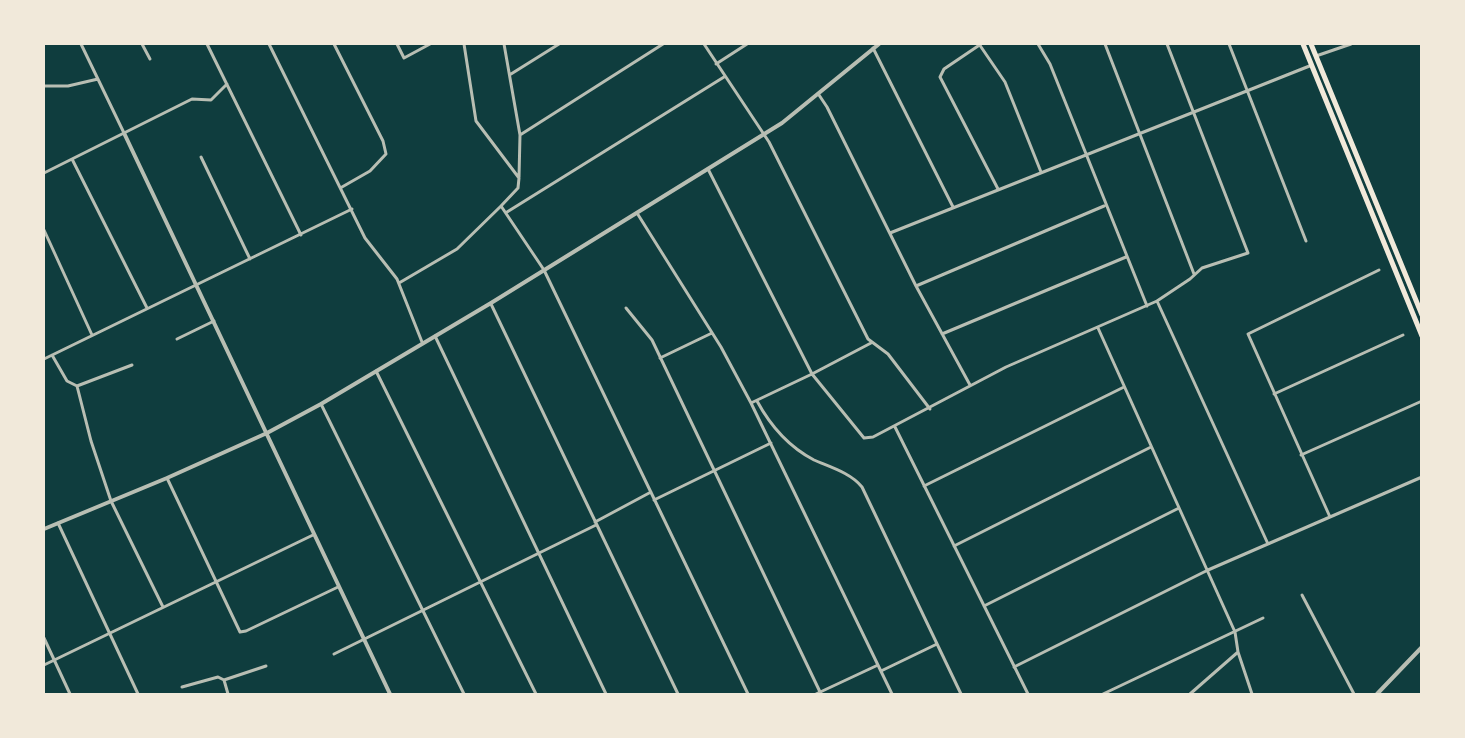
<!DOCTYPE html>
<html>
<head>
<meta charset="utf-8">
<style>
  body { margin:0 }
  #map { position:relative; width:1465px; height:738px; overflow:hidden; background:#0f3d3e; font-family:"Roboto Condensed",sans-serif }
  canvas { display:block }
  .frame { position:absolute; inset:0; border:45px solid #f1e9da; pointer-events:none }
</style>
</head>
<body>
<div id="map">
<canvas width="1465" height="738"></canvas>
<div class="frame"></div>
</div>
<script>
const ctx = document.querySelector('canvas').getContext('2d');
ctx.lineJoin = 'round';
function stroke(path, color, width, dash) { ctx.strokeStyle = color; ctx.lineWidth = width; ctx.lineCap = dash ? 'butt' : 'round'; ctx.setLineDash(dash || []); ctx.stroke(path); }
const minor = new Path2D(`
  M81 44 124 133
  M142 44 150 59
  M207 44 301 235
  M269 44 365 238 397 279 422 342
  M334 44 383 141 386 154 370 171 342 187
  M397 44 404 58 430 44
  M464 44 476 121 519 178 518 188 501 206 544 270 748 694
  M504 44 520 135 519 177
  M704 44 769 142 868 339 888 354 930 409
  M979 44 1005 82 1041 172
  M981 44 944 69 940 77 998 189
  M1038 44 1050 64 1147 306
  M1105 44 1194 274
  M1229 44 1306 241
  M873 48 953 207
  M1316 56 1351 44
  M716 64 747 44
  M511 74 559 44
  M44 86H68L98 79
  M819 95 827 107 916 286 970 385
  M520 135 663 44
  M201 157 250 259
  M72 159 147 308
  M708 169 812 374 871 343
  M44 173 192 99 211 100 227 84
  M507 212 724 77
  M637 213 721 347 751 403 892 694
  M44 230 92 335
  M890 233 1312 65
  M399 283 457 249 501 206
  M916 286 1104 206
  M1157 301 1190 279 1202 268 1248 253 1167 44
  M491 304 678 694
  M626 308 652 340 821 694
  M1098 328 1235 632 1238 652 1252 694
  M942 334 1126 257
  M435 336 606 694
  M177 339 214 321
  M52 355 67 381 77 386
  M660 358 712 333
  M44 359 352 209
  M132 365 77 386 91 441 111 501 163 607
  M376 371 536 694
  M1274 394 1403 335
  M757 401C770 425 789 447 814 460 830 467 851 473 862 487L961 694
  M751 403 812 374 864 438 873 437 1006 367 1157 301 1268 544
  M321 404 464 694
  M895 427 1028 694
  M1301 455 1422 401
  M167 478 240 632 246 631 338 587
  M924 486 1124 387
  M654 500 771 443
  M1330 517 1248 334 1379 270
  M595 522 651 492
  M58 523 138 694
  M954 546 1151 447
  M1302 595 1354 694
  M984 606 1179 508
  M44 638 70 694
  M334 654 596 525
  M44 665 313 535
  M1014 667 1208 570 1422 477
  M881 671 937 644
  M182 687 218 677 224 680
  M228 694 224 680 266 666
  M816 694 878 665
  M1103 694 1263 618
  M1190 694 1238 652`);
const tertiary = new Path2D(`
  M124 133 390 694
  M44 529 167 478 267 433 321 404 491 303 782 123 879 44
  M1377 694 1422 647`);
const trunk = new Path2D(`
  M1303 44 1422 336
  M1311 44 1422 315`);
stroke(minor, '#b8beb3', 3);
stroke(tertiary, '#b8beb3', 4);
stroke(trunk, '#f1e9da', 5);
</script>
</body>
</html>
